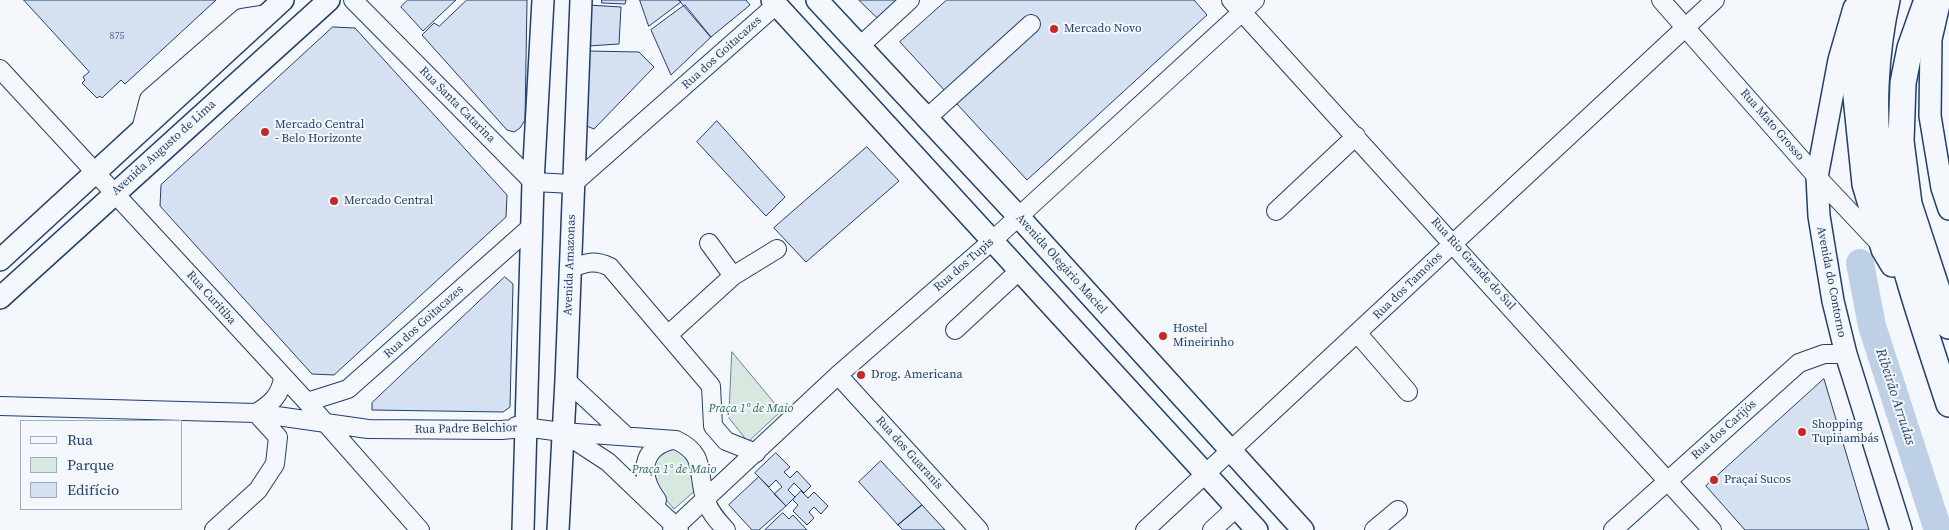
<!DOCTYPE html>
<html>
<head>
<meta charset="utf-8">
<style>
  body { margin:0 }
  #map { position:relative; width:1949px; height:530px; overflow:hidden; background:#f4f7fb; font-family:"Source Serif 4",serif }
  canvas { display:block }
  .legend { position:absolute; left:20px; top:420px; width:162px; height:90px; box-sizing:border-box; background:#f4f7fb; border:1px solid #9eadc5; margin:0; padding:6px 9px; list-style:none; font-size:15px; color:#1d3f73 }
  .legend li { display:flex; align-items:center; gap:10px; height:25px }
  .legend b { width:25px; border:1px solid #9eadc5 }
</style>
</head>
<body>
<div id="map">
<canvas width="1949" height="530"></canvas>
<ul class="legend">
<li><b style="height:6px;background:#f4f7fb"></b>Rua</li>
<li><b style="height:14px;background:#d7e8df"></b>Parque</li>
<li><b style="height:14px;background:#d5e0f0"></b>Edifício</li>
</ul>
</div>
<script>
const ctx = document.querySelector('canvas').getContext('2d');
ctx.lineJoin = 'round';
function paint(path, color) { ctx.fillStyle = color; ctx.fill(path, 'evenodd'); }
function stroke(path, color, width, dash) { ctx.strokeStyle = color; ctx.lineWidth = width; ctx.lineCap = dash ? 'butt' : 'round'; ctx.setLineDash(dash || []); ctx.stroke(path); }
function drawText(font, color, halo, rows, align = 'center') {
  ctx.font = font + ' "Source Serif 4",serif'; ctx.lineWidth = 4; ctx.setLineDash([]); ctx.textBaseline = 'middle'; ctx.strokeStyle = halo; ctx.fillStyle = color; for (const [text, x, y, turn = 0] of rows) {
    ctx.save(); ctx.translate(x, y); ctx.rotate((+turn || 0) * Math.PI / 180); ctx.textAlign = isNaN(turn) ? turn : align; if (halo) ctx.strokeText(text, 0, 0); ctx.fillText(text, 0, 0); ctx.restore();
  }
}
const green = new Path2D(`
  M732 352 781 411 748 442 729 418Z
  M672 444 689 454 698 488 674 509C657 489 654 486 653 459Z`);
const river = new Path2D(`
  M1860 263 1872 326 1938 530`);
const building = new Path2D(`
  M24 0H216L125 84 121 80 102 98 100 96 97 98 82 83 85 80 83 77 89 72Z
  M408 0H456L423 31 401 7Z
  M467 0H527L525 120 520 128 514 132 507 130 422 35 434 23 439 26Z
  M602 0H626L625 4 602 3Z
  M640 0H679L681 2 649 26Z
  M679 0H746L750 5 711 37Z
  M859 0H902L880 20Z
  M947 0H1194L1207 15 1027 180 900 42Z
  M588 5 621 7 619 44 588 46Z
  M685 5 711 37 671 75 651 30Z
  M333 27 355 28 507 195 506 217 334 375 312 374 160 206 161 185Z
  M588 51 639 52 654 67 594 129 584 125Z
  M717 121 785 197 766 216 697 142Z
  M867 147 899 181 806 262 774 228Z
  M505 277 513 284 510 407 503 412 372 410V403Z
  M1824 379 1869 530H1745L1706 486Z
  M776 453 790 467 784 472 790 478 797 471 811 486 804 493 794 483 788 490 795 497 786 506 774 494 782 487 776 480 769 487 755 473Z
  M881 461 922 505 898 525 859 482Z
  M759 477 786 506 759 530H752L729 505Z
  M801 491 808 498 814 492 828 506 821 514 814 507 809 512 814 518 807 525 793 511 798 505 793 500Z
  M922 505 945 530H903L898 525Z
  M783 513 789 519 793 515 807 530H765Z`);
const minor = new Path2D(`
  M353 0 533 182 573 184 776 5
  M1231 0 1712 530
  M1661 0 1817 177 1881 245
  M860 46 910 0
  M0 69 307 402 420 530
  M927 118 1031 24
  M141 129 149 99 242 18 268 14
  M1276 211 1356 136
  M569 269C585 263 594 259 610 267L711 386 713 426 726 441 756 453
  M733 276 777 249
  M955 330 1020 270
  M1358 334 1408 392
  M668 335 733 276 709 243
  M838 375 979 530
  M566 380 625 435
  M307 402 348 389 532 226
  M0 406 256 413 368 429 501 430 526 428
  M256 413C271 404 281 395 283 377
  M516 426 562 432 676 440C708 455 696 474 706 501 710 513 718 521 726 530
  M562 432 608 462 679 530
  M657 500C639 476 640 447 673 440
  M214 530 258 490 275 464 278 437 256 413
  M672 530 838 375 993 240 1255 0
  M1145 530 1715 0
  M1212 530 1236 508
  M1374 530 1398 510
  M1613 530 1799 363 1824 354H1846`);
const major = new Path2D(`
  M772 0 1257 530
  M817 0 1018 216 1303 530
  M1940 0 1931 39 1930 116 1942 188 1949 209
  M1854 8 1839 60 1817 177 1819 216 1833 301 1846 354 1901 530
  M0 260 283 0
  M0 298 329 0
  M523 530 533 182 543 0
  M558 530 566 380 581 0`);
const highway = new Path2D(`
  M1862 0 1855 87 1865 184 1884 249 1893 264
  M1887 0C1876 49 1871 117 1881 167 1897 248 1923 326 1949 404
  M1927 0 1910 48 1903 83 1901 141 1909 204 1949 326`);
const markers = [
  [1054,29,5,"#c62828"],
  [265,132,5,"#c62828"],
  [334,201,5,"#c62828"],
  [1163,336,5,"#c62828"],
  [861,375,5,"#c62828"],
  [1802,432,5,"#c62828"],
  [1714,480,5,"#c62828"]
];
const numberNames = [
  ["875",117,36]
];
const poiNames = [
  ["Mercado Novo",1064,29],
  ["Mercado Central",275,125],
  ["- Belo Horizonte",275,139],
  ["Mercado Central",344,201],
  ["Hostel",1173,329],
  ["Mineirinho",1173,343],
  ["Drog. Americana",871,375],
  ["Shopping",1812,425],
  ["Tupinambás",1812,439],
  ["Praçaí Sucos",1724,480]
];
const streetNames = [
  ["Rua dos Goitacazes",722,53,-42],
  ["Rua Santa Catarina",457,105,45],
  ["Rua Mato Grosso",1772,125,49],
  ["Avenida Augusto de Lima",164,148,-42],
  ["Avenida Olegário Maciel",1061,264,48],
  ["Rua Rio Grande do Sul",1473,264,48],
  ["Avenida Amazonas",570,265,-88],
  ["Rua dos Tupis",964,265,-41],
  ["Avenida do Contorno",1831,282,79],
  ["Rua dos Tamoios",1408,286,-44],
  ["Rua Curitiba",211,298,48],
  ["Rua dos Goitacazes",424,322,-42],
  ["Rua Padre Belchior",466,429,-1],
  ["Rua dos Carijós",1724,430,-42],
  ["Rua dos Guaranis",909,453,48]
];
const parkNames = [
  ["Praça 1º de Maio",751,409],
  ["Praça 1° de Maio",674,470]
];
const waterNames = [
  ["Ribeirão Arrudas",1895,397,72]
];
paint(green, '#d7e8df');
stroke(green, '#687fa3', 1);
stroke(river, '#bed0e5', 28);
paint(building, '#d5e0f0');
stroke(building, '#1d3f73', 1);
stroke(minor, '#1d3f73', 20);
stroke(major, '#1d3f73', 24);
stroke(highway, '#1d3f73', 28);
stroke(minor, '#f4f7fb', 18);
stroke(major, '#f4f7fb', 21);
stroke(highway, '#f4f7fb', 25);
for (const [x, y, r, color] of markers) { const dot = new Path2D(); dot.arc(x, y, r, 0, 2 * Math.PI); ctx.fillStyle = color; ctx.fill(dot); stroke(dot, '#f4f7fb', 2); }
drawText('10px', '#4b6792', null, numberNames);
drawText('12px', '#1d3f73', '#f4f7fb', poiNames, 'left');
drawText('12px', '#1d3f73', '#f4f7fb', streetNames);
drawText('italic 12px', '#2c6c60', '#f4f7fb', parkNames);
drawText('italic 14px', '#1d3f73', '#f4f7fb', waterNames);
</script>
</body>
</html>
